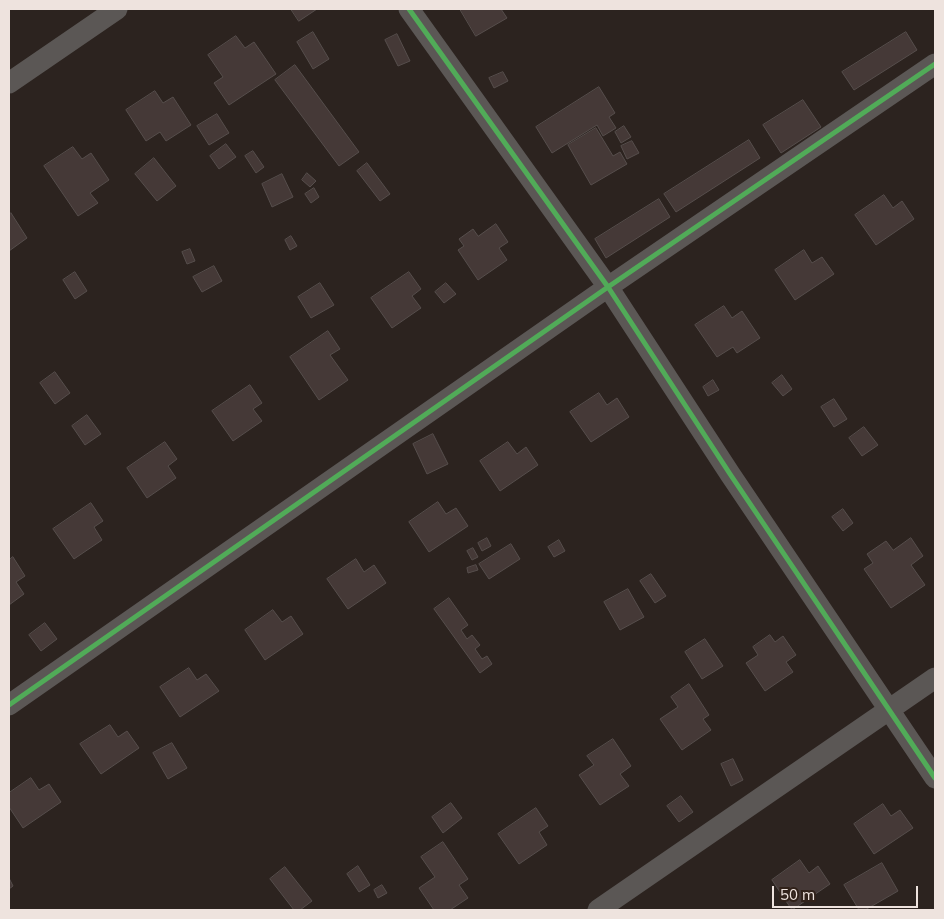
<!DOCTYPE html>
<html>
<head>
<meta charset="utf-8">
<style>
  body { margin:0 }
  #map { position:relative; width:944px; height:919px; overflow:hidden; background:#2c231f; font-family:Mulish,sans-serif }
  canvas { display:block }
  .frame { position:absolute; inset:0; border:10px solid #eee3de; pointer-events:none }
  .scale { position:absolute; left:772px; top:886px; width:146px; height:22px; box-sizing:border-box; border:2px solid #eee3de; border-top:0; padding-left:6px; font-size:15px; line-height:18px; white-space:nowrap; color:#eee3de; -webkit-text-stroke:4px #31221a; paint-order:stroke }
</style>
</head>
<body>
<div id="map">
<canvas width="944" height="919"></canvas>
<div class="frame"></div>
<div class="scale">50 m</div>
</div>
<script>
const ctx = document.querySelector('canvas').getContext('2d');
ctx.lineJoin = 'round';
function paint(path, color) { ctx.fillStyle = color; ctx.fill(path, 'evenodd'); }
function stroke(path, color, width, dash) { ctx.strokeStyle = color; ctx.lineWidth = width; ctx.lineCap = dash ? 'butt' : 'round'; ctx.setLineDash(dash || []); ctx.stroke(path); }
const building = new Path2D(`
  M291 9H317L299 21Z
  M460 9H501L507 18 476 36Z
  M313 32 329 59 313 69 297 42Z
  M906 32 917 50 854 90 842 72Z
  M397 34 410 61 398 66 385 40Z
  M236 36 245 48 254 42 276 74 229 105 214 83 223 77 208 55Z
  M295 65 359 152 339 166 275 80Z
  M503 72 508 81 494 88 489 78Z
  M599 87 615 113 609 117 616 128 603 136 597 125 552 153 536 127Z
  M155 91 163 103 173 97 191 125 166 141 160 132 146 141 126 110Z
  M803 100 821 127 781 153 763 125Z
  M217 114 229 133 209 145 197 126Z
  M624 126 631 137 621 143 615 132Z
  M596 128 613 156 620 152 627 164 591 185 568 145Z
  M749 140 760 158 676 212 664 194Z
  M632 141 639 153 627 159 621 146Z
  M226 144 236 157 219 169 210 156Z
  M73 147 82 159 91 153 109 180 90 193 98 203 78 216 44 166Z
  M253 151 264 167 256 173 245 156Z
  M154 158 176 186 157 201 135 174Z
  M367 163 390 194 380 201 357 171Z
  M307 173 316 181 310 187 302 180Z
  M282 174 293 197 272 207 262 184Z
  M314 188 319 197 311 203 305 194Z
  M884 195 893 208 902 201 914 219 876 245 855 215Z
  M659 199 670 217 606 258 595 239Z
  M11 213 27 238 9 251V215Z
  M496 224 508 242 499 248 507 260 478 280 458 250 464 246 459 239 473 229 478 236Z
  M291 236 297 246 290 250 285 240Z
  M190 249 195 261 187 264 182 252Z
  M804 250 812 263 822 257 834 274 795 300 775 270Z
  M214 266 222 281 202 292 193 277Z
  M75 272 87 291 75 299 63 280Z
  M409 272 421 289 412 296 421 308 392 328 371 298Z
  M320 283 334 305 311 318 298 297Z
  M446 283 456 294 444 303 435 292Z
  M724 306 732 318 742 311 760 338 737 353 733 347 717 357 695 325Z
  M328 331 340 349 330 355 348 380 319 400 290 357Z
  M55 372 70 393 55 404 40 383Z
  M782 375 792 389 783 396 772 383Z
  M713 380 719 390 708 396 703 387Z
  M250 385 262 403 253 409 262 421 233 441 212 411Z
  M599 393 607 405 617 398 629 417 591 442 570 412Z
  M834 399 847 419 834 427 821 407Z
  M87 415 101 434 85 445 72 426Z
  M864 427 878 445 862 456 849 438Z
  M433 434 448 464 427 474 413 444Z
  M165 442 177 459 168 466 176 478 147 498 127 468Z
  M508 442 517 454 526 447 538 465 500 491 480 461Z
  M438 502 446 514 456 508 468 526 429 552 409 522Z
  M91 503 103 521 94 527 102 540 74 559 53 529Z
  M843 509 853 523 843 531 832 517Z
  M487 538 491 546 482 551 478 543Z
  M911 538 923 556 911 565 925 585 891 608 864 569 873 563 867 554 886 541 893 550Z
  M559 540 565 551 554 557 548 547Z
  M511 544 520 559 489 579 479 564Z
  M473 548 478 557 472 560 467 551Z
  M13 557 25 576 16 582 24 594 9 605V560Z
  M356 559 364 572 374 565 386 583 348 609 327 579Z
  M476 565 478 570 468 573 467 568Z
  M651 574 666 596 655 603 640 581Z
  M628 589 644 617 620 630 604 602Z
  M449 598 468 625 461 630 467 639 472 635 480 645 475 649 482 659 487 656 492 664 480 673 434 609Z
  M273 610 282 622 291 616 303 634 265 660 245 630Z
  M45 623 57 639 41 651 29 635Z
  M770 635 775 642 783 636 796 655 786 662 793 672 765 691 746 663 758 655 753 647Z
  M705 639 723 666 702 679 685 652Z
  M189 668 197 680 206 674 219 691 180 717 160 687Z
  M689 684 709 715 703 719 711 730 682 750 660 719 678 707 671 697Z
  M110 725 118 737 127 731 139 748 101 774 80 744Z
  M613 739 631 766 620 774 629 786 600 805 579 775 594 765 587 756Z
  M172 743 187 768 168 779 153 753Z
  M733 759 743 780 731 786 721 764Z
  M31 778 39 790 49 784 61 802 23 828 9 807V793Z
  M681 796 693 812 679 822 667 806Z
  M451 803 462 818 443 833 432 817Z
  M883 804 891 816 900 810 913 828 874 854 854 824Z
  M536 808 548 826 539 832 547 845 519 864 498 834Z
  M443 842 468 879 459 885 468 898 450 910H434L419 888 435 877 421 857Z
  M800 860 809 873 818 866 830 884 792 910 772 880Z
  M882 863 898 891 865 910H859L844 885Z
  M358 866 370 885 359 892 347 874Z
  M285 867 312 901 300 910H294L270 879Z
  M9 878 13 886 9 889Z
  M382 885 387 893 378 898 374 890Z`);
const minor = new Path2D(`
  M409 9 608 287 730 474 935 778
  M9 83 117 9
  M9 705 608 287 935 64
  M598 910 935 678`);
const cycleway = new Path2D(`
  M409 9 608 287 730 474 935 778
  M9 705 608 287 935 64`);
paint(building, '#453937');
stroke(building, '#564e4c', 1);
stroke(minor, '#5b5755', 21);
stroke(cycleway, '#51ab58', 5);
</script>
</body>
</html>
